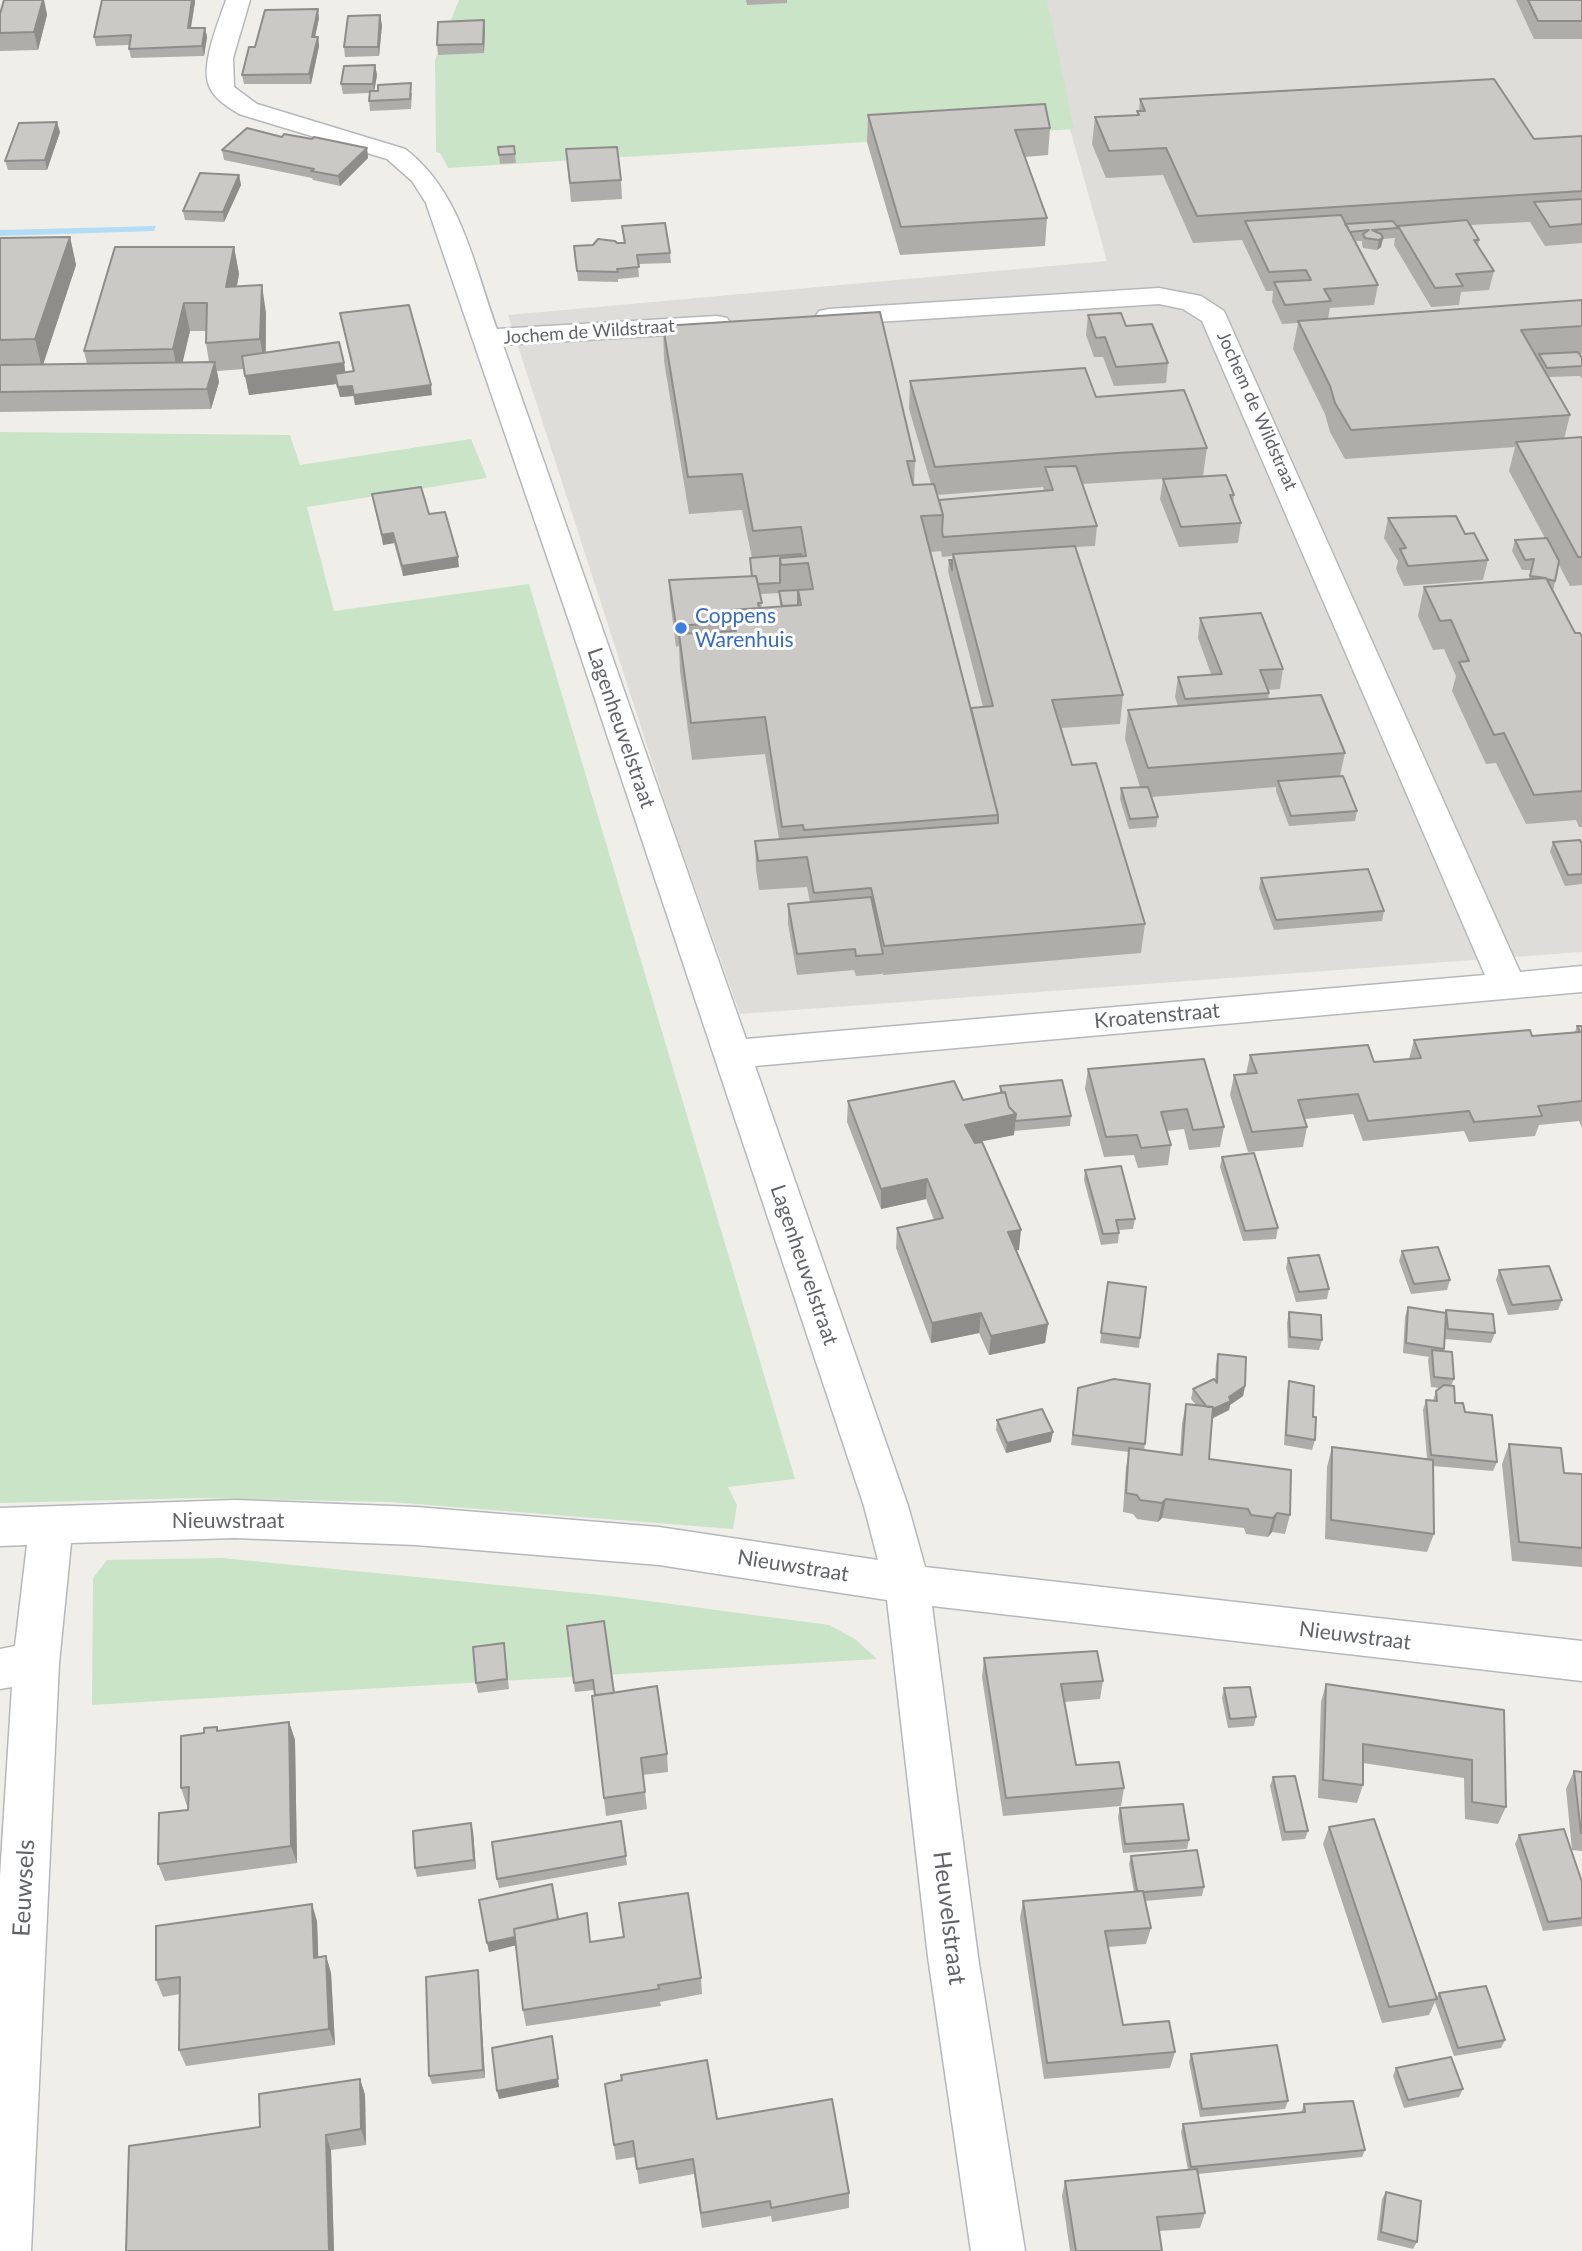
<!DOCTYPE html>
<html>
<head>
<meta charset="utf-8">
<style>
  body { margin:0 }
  canvas { display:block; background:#f0eee9 }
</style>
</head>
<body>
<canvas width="1582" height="2251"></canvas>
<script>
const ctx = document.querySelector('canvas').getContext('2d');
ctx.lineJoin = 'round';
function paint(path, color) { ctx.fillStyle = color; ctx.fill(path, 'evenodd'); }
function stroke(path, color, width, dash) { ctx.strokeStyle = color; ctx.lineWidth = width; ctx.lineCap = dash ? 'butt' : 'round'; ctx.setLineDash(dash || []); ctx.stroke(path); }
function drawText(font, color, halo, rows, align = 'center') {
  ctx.font = font + ' Lato,sans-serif'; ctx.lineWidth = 6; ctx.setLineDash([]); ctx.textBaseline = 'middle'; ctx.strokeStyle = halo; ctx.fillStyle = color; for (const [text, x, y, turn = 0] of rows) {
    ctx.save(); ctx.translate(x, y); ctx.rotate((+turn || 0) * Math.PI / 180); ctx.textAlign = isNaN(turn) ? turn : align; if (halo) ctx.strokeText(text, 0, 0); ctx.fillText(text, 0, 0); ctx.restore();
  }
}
const industrial = new Path2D(`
  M1034 0H1582V952L740 1014 670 817 508 315 1107 261Z`);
const green = new Path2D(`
  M459 0H1047L1074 129 448 168 441 154 436 152 435 60Z
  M0 432 290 435 300 465 471 439 487 478 307 507 334 611 529 584 795 1479 728 1487 737 1505 733 1529 391 1502 198 1498 0 1503Z
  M222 1558 611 1596 829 1625 855 1639 877 1659 92 1705 93 1578 107 1560Z`);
const water = new Path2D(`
  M156 226 154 231 0 236V230Z`);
const minor = new Path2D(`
  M226 0H250L233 58 234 87 257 104 405 149C461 191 474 266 497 329L717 316 727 318 731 324 727 330 717 332 503 345 746 1039 1485 975 1202 321 1183 309 1159 304 829 325 819 323 815 317 819 311 829 309 1159 288 1201 296 1224 311 1520 972 1582 966V992L755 1066 908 1506 925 1567 1582 1641V1681L932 1606 978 1957 1025 2251H971L928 1957 887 1600 659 1565 416 1545 235 1538 71 1543 59 1663 31 2251H0V1877L12 1687 0 1689V1649L15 1646 27 1545 0 1546V1508L235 1500 416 1507 659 1527 878 1560 864 1506 570 624 426 203 412 181 387 159 239 114C228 107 216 100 210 88 199 67 219 21 226 0Z`);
const wall = new Path2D(`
  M4 0H44L47 15 38 50 0 51V14Z
  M746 0H787V3L747 5Z
  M1516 0H1582V39H1534Z
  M195 2 191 28H205L207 37 204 56 131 58 129 49 130 45 96 46 94 37Z
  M319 18 315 37H318L319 46 311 84H244L242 75 255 47Z
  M382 25 379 56 345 57 344 47Z
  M485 29 484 53 438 55 437 45Z
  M375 65 377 75 374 91 412 93 411 109 370 111 369 101 370 93 343 94 341 84Z
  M1140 99 1534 139 1582 136V243L1545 246 1530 222 1470 225 1479 240 1478 246 1494 271 1489 290 1461 292 1459 305 1431 307 1394 245 1395 238 1383 239 1381 247 1377 250 1363 248 1362 244V241H1354L1378 285 1374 305 1330 308 1328 319 1582 300V354H1579L1582 358V379L1580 376 1549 377 1570 415 1564 439 1582 437V585L1570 586 1559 565 1553 591 1575 633 1582 637V827H1579L1576 820 1526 824 1496 763 1486 764 1452 691 1456 676 1444 649 1433 650 1418 616 1424 587 1529 579 1531 570H1522L1512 551 1515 540 1545 538 1509 471 1515 447 1345 459 1330 432 1325 414 1293 349 1298 323 1282 324 1272 302 1273 291H1266L1242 240 1193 243 1163 175 1106 178 1092 144 1095 117 1137 115V111H1139Z
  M868 115 1050 128 1048 155 1025 157 1047 218 1045 246 900 255 867 142Z
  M60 132 47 170H8L5 161Z
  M282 137 367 148 368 158 340 186 313 180 312 178 224 160 222 150Z
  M514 146 516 163 500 164 498 147Z
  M566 149 621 180 622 199 571 202Z
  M239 175 241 185 224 222 185 220 183 211Z
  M622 226 670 253 671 263 638 264 639 277 618 279V282L578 281 574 246 624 243Z
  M70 237 76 265 43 364H87L84 351 234 247 239 274 237 286 266 313V352L344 363 345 372H353L340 313 432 395 355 405 353 396 340 397 336 384 249 395 244 369 217 371 219 382 211 409 0 412V238ZM190 331H206V343L209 362H182Z
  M1088 315 1126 326 1168 363 1166 383 1114 386 1103 357H1094L1086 335Z
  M663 326 915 461 914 485 931 484 909 409 910 381 1096 397 1207 448 1203 476 1234 495 1233 503 1241 523 1238 543 1179 547 1160 499 1163 479 1082 484 1097 526 1095 546 1075 547 1123 695 1120 724 1061 728 1072 765 1145 924 1141 953 883 975 882 972V974L856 976 854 970 797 975 788 924V904L810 902 807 887 759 890 756 870 755 841 779 839 765 754 692 760 680 671 679 646 676 647 670 600 669 580 751 576 750 558H752L742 510 689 514 664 361ZM1043 487 1044 491 939 500 937 495ZM941 551 942 557 952 556V560H949L948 571 951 583 983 707 971 708 931 552ZM779 593 780 606 762 608 760 594Z
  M372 494 429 514 459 567 403 576 394 543 383 545Z
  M1388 518 1465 534 1488 560 1483 580 1404 586 1396 569 1398 561 1384 538Z
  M1200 618 1283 669 1280 689 1268 690 1269 693 1268 699 1345 753 1340 776 1357 811 1355 821 1289 826 1276 791V787L1152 797 1158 817 1156 827 1129 829 1120 799 1121 788 1140 787 1125 739 1128 710 1178 706 1175 697 1178 677 1211 674 1198 638Z
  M1553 842 1582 844V884L1565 886 1550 852Z
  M1261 878 1384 911 1382 921 1274 930 1259 888Z
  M1577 1026H1582V1128L1579 1121 1539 1125 1535 1136 1469 1142 1464 1131 1363 1141 1353 1114 1305 1119 1307 1127 1303 1147 1248 1152 1230 1095 1234 1075 1246 1074 1250 1055 1374 1062 1409 1059 1414 1040 1532 1036 1575 1032Z
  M1204 1059 1224 1127 1220 1147 1189 1150 1184 1129 1167 1131 1171 1145 1168 1165 1138 1168 1134 1155 1104 1157 1085 1089 1088 1069Z
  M1000 1086 1071 1116 1070 1126 1014 1131V1135L975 1142 1019 1250H1016L1048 1324 1045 1343 989 1355 979 1333 931 1343 896 1248 897 1228 934 1220 926 1199 881 1209 847 1122 848 1101 963 1100 1000 1093Z
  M1222 1157 1278 1228 1276 1239 1243 1241 1220 1167Z
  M1085 1170 1135 1219 1133 1229 1119 1230V1233L1118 1243 1101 1245 1084 1180Z
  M1402 1251 1450 1280 1447 1290 1411 1294 1399 1261Z
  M1288 1258 1329 1289 1327 1299 1296 1302 1286 1268Z
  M1499 1270 1562 1300 1558 1310 1508 1315 1496 1280Z
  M1108 1282 1140 1338 1139 1348 1100 1343Z
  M1408 1307 1445 1313 1446 1310 1495 1333 1491 1343 1445 1339V1333L1443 1351 1454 1379 1451 1386 1455 1403 1465 1412 1497 1462 1493 1471 1433 1466 1434 1534 1427 1552 1325 1539 1327 1467 1332 1447 1427 1459 1423 1410 1426 1400 1433 1401 1436 1391 1440 1388 1431 1387 1428 1360 1429 1357 1403 1353 1405 1317Z
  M1289 1312 1322 1340 1319 1350 1288 1348 1287 1323Z
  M1218 1354 1245 1386 1243 1396 1230 1405 1229 1410 1212 1419 1209 1459 1290 1515 1285 1534 1272 1532 1268 1537 1246 1534 1244 1528 1162 1518 1158 1522 1137 1519 1133 1514 1123 1512 1126 1467 1129 1452 1071 1445 1078 1388 1145 1444 1144 1450 1180 1455 1182 1423 1186 1404 1196 1405 1191 1399 1193 1389 1215 1381 1216 1364Z
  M1289 1381 1313 1417 1315 1440 1312 1450 1284 1445 1287 1391Z
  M997 1420 1051 1442 1006 1453 996 1430Z
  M1509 1444 1564 1473 1582 1474V1567L1512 1561 1502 1464Z
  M567 1626 614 1693 667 1754 668 1772 643 1775 647 1809 606 1816 592 1696 595 1695 594 1690 575 1692Z
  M504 1643 509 1689 478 1693 476 1683Z
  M984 1658 1103 1681 1100 1699 1064 1702 1076 1765 1124 1788 1121 1806 1003 1816 982 1677Z
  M1326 1684 1504 1710 1506 1807 1498 1824 1465 1819 1464 1778 1363 1763V1785L1357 1803 1318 1798 1321 1702Z
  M1224 1688 1256 1717 1254 1726 1228 1728 1222 1698Z
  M289 1722 295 1740 297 1863 165 1881 158 1864 188 1810V1806H187L181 1788 204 1733 217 1727 218 1731Z
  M1574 1771 1582 1772V1851L1572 1850 1566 1789Z
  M1273 1777 1308 1831 1305 1839 1282 1841 1270 1786Z
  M1120 1808 1189 1840 1187 1849 1123 1853 1118 1817Z
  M621 1821 627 1865 499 1888 497 1879Z
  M1329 1827 1436 1998 1439 1993 1505 2040 1501 2048 1454 2056 1435 2002 1429 2015 1382 2023 1323 1844Z
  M473 1831 476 1869 417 1877 415 1868Z
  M1519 1835 1582 1882V1926L1543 1931 1515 1844Z
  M1131 1856 1204 1887 1202 1896 1145 1901 1151 1928 1146 1944 1108 1947 1123 2025 1175 2052 1170 2068 1044 2079 1020 1918 1023 1901 1134 1892 1129 1864Z
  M558 1919 590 1942 701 1978 702 1994 660 2002 661 2006 526 2026 523 2010 516 1945 489 1952Z
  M317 1921 318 1957 326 1956 331 1973 335 2045 186 2066 179 2050 180 1994 163 1997 156 1980Z
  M479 1979 485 2078 432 2084 429 2076Z
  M1191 2054 1288 2101 1285 2109 1200 2117 1189 2062Z
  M1396 2068 1463 2089 1459 2097 1404 2108 1393 2076Z
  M360 2079 365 2095 366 2145 331 2150 334 2251H126L260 2127Z
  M605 2084 717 2119 849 2193V2208L772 2222 771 2216 702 2228 694 2174 639 2184 635 2157 616 2160Z
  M1304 2104 1365 2150 1362 2157 1198 2174 1205 2213 1200 2228 1159 2231 1162 2251H1070L1062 2196 1065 2181 1188 2170 1181 2132 1183 2124 1301 2113Z
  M1386 2192 1417 2242 1413 2249 1377 2240 1382 2199Z`);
const shadedWall = new Path2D(`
  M43 0H44L47 15 38 50 34 32Z
  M192 0H195V2L189 38 188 28Z
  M318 9 319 18 313 46 312 37Z
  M380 15 382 25 379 56 378 47Z
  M484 20 485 29 484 53 483 44Z
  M205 28 207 37 204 56 202 46Z
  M318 37 319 46 311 84 309 74Z
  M375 65 377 75 374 93 373 84Z
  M57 122 60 132 47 170 45 160Z
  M367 148 368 158 340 186 338 176Z
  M239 175 241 185 224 222 223 212Z
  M70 237 76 265 42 368 35 339Z
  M1383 238 1381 247 1377 250 1379 240Z
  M234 247 239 274 231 315 226 287Z
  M262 285 266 313 265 367 260 339Z
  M184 303 190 331 179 378 173 349Z
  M215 362 219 382 211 409 207 389Z
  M344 363 347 382 335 374 336 384 249 395 245 376Z
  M431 385 432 395 355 405 354 395Z
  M352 386 353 396 340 397 338 387Z
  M393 533 394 543 383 545 382 535Z
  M458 557 459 567 403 576 402 566Z
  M1016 1114 1014 1135 964 1145 965 1125Z
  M927 1179 926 1199 881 1209V1189Z
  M1021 1230 1019 1250 1007 1252 1008 1232Z
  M981 1313 979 1333 931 1343 932 1323Z
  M1048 1324 1045 1343 989 1355 991 1336Z
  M1245 1386 1243 1396 1230 1405 1229 1410 1208 1420 1210 1410Z
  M1053 1432 1051 1442 1006 1453 1007 1443Z
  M1166 1499 1162 1518 1158 1522 1162 1503Z
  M1277 1513 1272 1532 1268 1537 1273 1518Z
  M289 1722 295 1740 297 1863 291 1846Z
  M471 1823 473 1831 476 1869 474 1860Z
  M312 1904 317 1921 319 1975 314 1958Z
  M559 1926 561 1934 489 1952 487 1943Z
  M326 1956 331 1973 335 2045 329 2029Z
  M478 1970 479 1979 485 2078 483 2070Z
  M552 2036 559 2087 499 2099 497 2091Z
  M360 2079 365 2095 366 2145 361 2129Z
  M326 2135 331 2150 334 2251H329Z`);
const building = new Path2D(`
  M4 0H43L34 32 0 33V14Z
  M102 0H192L188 28H205L202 46 129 49 131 35 94 37Z
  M1528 0H1582V21H1538Z
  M318 9 312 37H318L309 74 242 75 249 47H255L265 10Z
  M380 15 378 47H344L348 16Z
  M484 20 483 44 437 45 438 22Z
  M375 65 373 84H341L344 66Z
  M1494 79 1534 139 1582 136V191L1197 216 1166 148 1109 151 1095 117 1139 115 1137 111H1145L1140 99Z
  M411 83 410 99 369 101 370 91H378V85Z
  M1045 104 1050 128 1015 130 1047 218 901 227 868 115Z
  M57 122 45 160 5 161 19 123Z
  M247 128 282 137 284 134 312 139 314 137 367 148 338 176 311 171 314 169 222 150Z
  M514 146 515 154 499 155 498 147Z
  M617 147 621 180 570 183 566 149Z
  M200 173 239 175 223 212 183 211Z
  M1582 199V224L1550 227 1534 202Z
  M1341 215 1378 285 1324 289 1331 301 1285 305 1274 282 1311 280 1306 270 1269 272 1245 221Z
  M1467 220 1479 240H1474L1494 271 1456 274 1463 286 1435 288 1398 226Z
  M1393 221 1398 228 1372 230 1381 234 1383 238 1379 240 1365 238 1363 234 1369 230 1350 232 1345 224Z
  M665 223 670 253 637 255 639 267 617 269 618 272 577 271 574 246 593 245 598 239 615 241 617 243H625L622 226Z
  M70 237 35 339 0 340V238Z
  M115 247H234L226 287 262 285 260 339 206 343 207 303H184L173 349 84 351Z
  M1582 300V326L1521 330 1570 415 1351 430 1335 403 1330 386 1298 321Z
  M409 305 431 385 354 395 352 386 338 387 335 374 354 371 340 313Z
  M880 312 915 461H907L913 485 934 484 943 515 921 516 998 815 804 830 803 825 782 827 765 717 691 723 679 634 736 631 732 610 801 605 798 590 813 589 808 563 781 565 780 558 806 556 801 527 753 531 742 474 688 477 663 326Z
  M1121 313 1126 326 1152 324 1168 363 1116 367 1105 337 1096 338 1088 315Z
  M339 342 344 363 245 376 242 356Z
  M1578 352 1582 358V366L1547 368 1539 354Z
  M215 362 207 389 0 392V365Z
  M1085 368 1096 397 1184 390 1207 448 1117 453 935 467 910 381Z
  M1582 437V557H1578L1516 442Z
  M1076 466 1097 526 943 537 942 531 943 515 939 500 1053 490 1045 467Z
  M1226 475 1234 495H1230L1241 523 1181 527 1163 479Z
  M421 487 429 514 445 512 458 557 402 566 393 533 382 535 372 494Z
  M1456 516 1465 534 1474 533 1488 560 1408 566 1400 549 1406 548 1388 518Z
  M1547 538 1559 561 1555 581 1547 579 1546 578 1530 576 1534 559 1525 560 1515 540Z
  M1075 546 1123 695 1052 700 1072 765 1096 763 1145 924 884 946 871 888 814 893 807 857 758 861 755 841 998 823V815L971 708 993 706 953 554Z
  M801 554 802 556 780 558V583L758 584 756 576H752L750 558Z
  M949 560H952V570Z
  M756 576 762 603H758L759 608 732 610V622L676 626 669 580Z
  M1546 578 1575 633H1580L1582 637V791L1534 795 1504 733 1494 735 1459 662 1469 661 1451 620 1440 621 1424 587Z
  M798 590V605L782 606 779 591Z
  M1261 613 1283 669 1260 670 1269 693 1185 699 1178 677 1222 674 1200 618Z
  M1321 695 1345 753 1148 768 1128 710Z
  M1343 776 1357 811 1291 816 1278 781Z
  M1148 787 1158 817 1130 819 1121 788Z
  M1580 840 1582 844V874L1568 875 1553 842Z
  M1368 869 1384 911 1276 920 1261 878Z
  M871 897 883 954 856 956 855 949 797 954 788 904Z
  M1577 1026H1582V1101L1538 1106 1542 1116 1474 1122 1469 1111 1368 1121 1358 1094 1298 1100 1307 1127 1252 1132 1234 1075 1257 1073 1250 1055 1368 1045 1374 1062 1398 1060 1421 1058 1414 1040 1530 1030 1532 1036 1580 1032Z
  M1204 1059 1224 1127 1193 1130 1187 1109 1161 1112 1171 1145 1141 1148 1137 1135 1106 1137 1088 1069Z
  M1062 1080 1071 1116 1015 1121 1016 1114 1009 1107 1005 1092 1002 1093 1000 1086Z
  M954 1081 963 1100 1005 1092 1009 1107 1016 1114 965 1125 975 1143 982 1142 1021 1230 1008 1232 1048 1324 991 1336 981 1313 932 1323 897 1228 943 1218 927 1179 881 1189 848 1101Z
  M1254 1153 1278 1228 1245 1231 1222 1157Z
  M1121 1166 1135 1219 1116 1220 1119 1233 1103 1234 1085 1170Z
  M1438 1247 1450 1280 1414 1284 1402 1251Z
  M1319 1255 1329 1289 1299 1292 1288 1258Z
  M1549 1266 1562 1300 1512 1305 1499 1270Z
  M1108 1282 1146 1287 1140 1338 1101 1333Z
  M1408 1307 1446 1313 1444 1349 1406 1343Z
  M1446 1310 1493 1314 1495 1333 1448 1329Z
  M1289 1312 1321 1315 1322 1340 1290 1337Z
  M1432 1350 1452 1352 1454 1379 1434 1377Z
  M1218 1354 1246 1357 1245 1386 1229 1397 1231 1401 1213 1409V1407H1207L1193 1389 1214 1379 1217 1383Z
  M1114 1379 1150 1384 1145 1444 1073 1435 1078 1388Z
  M1289 1381 1314 1386 1313 1417H1316L1315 1440 1286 1435Z
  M1444 1385 1454 1386 1455 1403H1463L1465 1412 1492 1415 1497 1462 1431 1455 1426 1400 1437 1401 1436 1391Z
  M1186 1404 1213 1407 1209 1459 1291 1470 1290 1515 1277 1513 1273 1518 1251 1515 1248 1509 1166 1499 1162 1503 1140 1500 1137 1495 1126 1493 1129 1448 1182 1455Z
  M1042 1409 1053 1432 1007 1443 997 1420Z
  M1509 1444 1561 1448 1564 1473 1582 1474V1548L1519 1542Z
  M1332 1447 1433 1460 1434 1534 1331 1520Z
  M604 1621 614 1693 595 1695 593 1680 574 1683 567 1626Z
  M504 1643 507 1679 476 1683 473 1647Z
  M1097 1651 1103 1681 1061 1684 1076 1765 1119 1762 1124 1788 1006 1798 984 1658Z
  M1326 1684 1504 1710 1506 1807 1472 1802V1760L1363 1744V1785L1323 1780Z
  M657 1686 667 1754 641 1758 645 1792 604 1798 592 1696Z
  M1250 1687 1256 1717 1230 1719 1224 1688Z
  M289 1722 291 1846 158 1864 159 1813 188 1810 189 1787 181 1788V1736L204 1733V1728L217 1727V1731Z
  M1574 1771 1582 1772V1833H1581Z
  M1295 1776 1308 1831 1285 1832 1273 1777Z
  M1183 1804 1189 1840 1125 1844 1120 1808Z
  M1374 1819 1437 1999 1389 2007 1329 1827Z
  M621 1821 626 1856 497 1879 492 1842Z
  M471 1823 474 1860 415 1868 413 1831Z
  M1564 1829 1582 1882V1918L1548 1922 1519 1835Z
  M1197 1850 1204 1887 1144 1892 1143 1891H1137L1131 1856Z
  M552 1884 558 1919 514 1929 515 1937 487 1943 479 1900Z
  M1143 1891 1151 1928 1105 1931 1123 2025 1169 2021 1175 2052 1047 2063 1023 1901Z
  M688 1893 701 1978 658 1985 659 1989 523 2010 514 1929 587 1913 590 1942 624 1937 619 1903Z
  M312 1904 314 1958 326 1956 329 2029 179 2050 180 1977 156 1980V1926Z
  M478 1970 483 2070 429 2076 426 1977Z
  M1486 1986 1505 2040 1458 2048 1439 1993Z
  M552 2036 558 2079 497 2091 492 2048Z
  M1277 2045 1288 2101 1202 2109 1191 2054Z
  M1451 2057 1463 2089 1408 2100 1396 2068Z
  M707 2060 717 2119 832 2099 849 2193 771 2208 770 2201 701 2213 693 2159 637 2169 633 2141 614 2145 605 2084 622 2080 621 2075Z
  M360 2079 361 2129 326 2135 329 2251H126L129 2146 260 2127 259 2094Z
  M1353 2101 1365 2150 1191 2167 1183 2124 1305 2112 1304 2104Z
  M1197 2169 1205 2213 1157 2217 1162 2251H1076L1065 2181Z
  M1386 2192 1421 2201 1417 2242 1381 2232Z`);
const markers = [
  [681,628,7,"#3f7fe0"]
];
const farStreetnames = [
  ["Jochem de Wildstraat",589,332,-4],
  ["Jochem de Wildstraat",1257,411,66]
];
const shopNames = [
  ["Coppens",695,616],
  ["Warenhuis",695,640]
];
const streetNames = [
  ["Lagenheuvelstraat",621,728,71],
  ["Kroatenstraat",1157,1016,-5],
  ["Lagenheuvelstraat",804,1265,71],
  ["Nieuwstraat",228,1521],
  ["Nieuwstraat",793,1566,9],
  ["Nieuwstraat",1355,1636,7]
];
const nearStreetnames = [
  ["Eeuwsels",24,1888,-87],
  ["Heuvelstraat",949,1918,83]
];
paint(industrial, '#dfddda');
paint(green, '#cae4c8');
paint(water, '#b3ddf6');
stroke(minor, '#b5b8bb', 3);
paint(minor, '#fff');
paint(wall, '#afada9');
paint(shadedWall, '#8e8d8a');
paint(building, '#cbc9c5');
stroke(building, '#8e8d8a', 2);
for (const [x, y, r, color] of markers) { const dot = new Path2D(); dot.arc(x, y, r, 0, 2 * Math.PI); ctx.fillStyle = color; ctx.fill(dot); stroke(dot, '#fff', 2.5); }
drawText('18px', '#606367', '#fff', farStreetnames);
drawText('21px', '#366cbe', '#fff', shopNames, 'left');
drawText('21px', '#606367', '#fff', streetNames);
drawText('24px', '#606367', '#fff', nearStreetnames);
</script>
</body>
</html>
